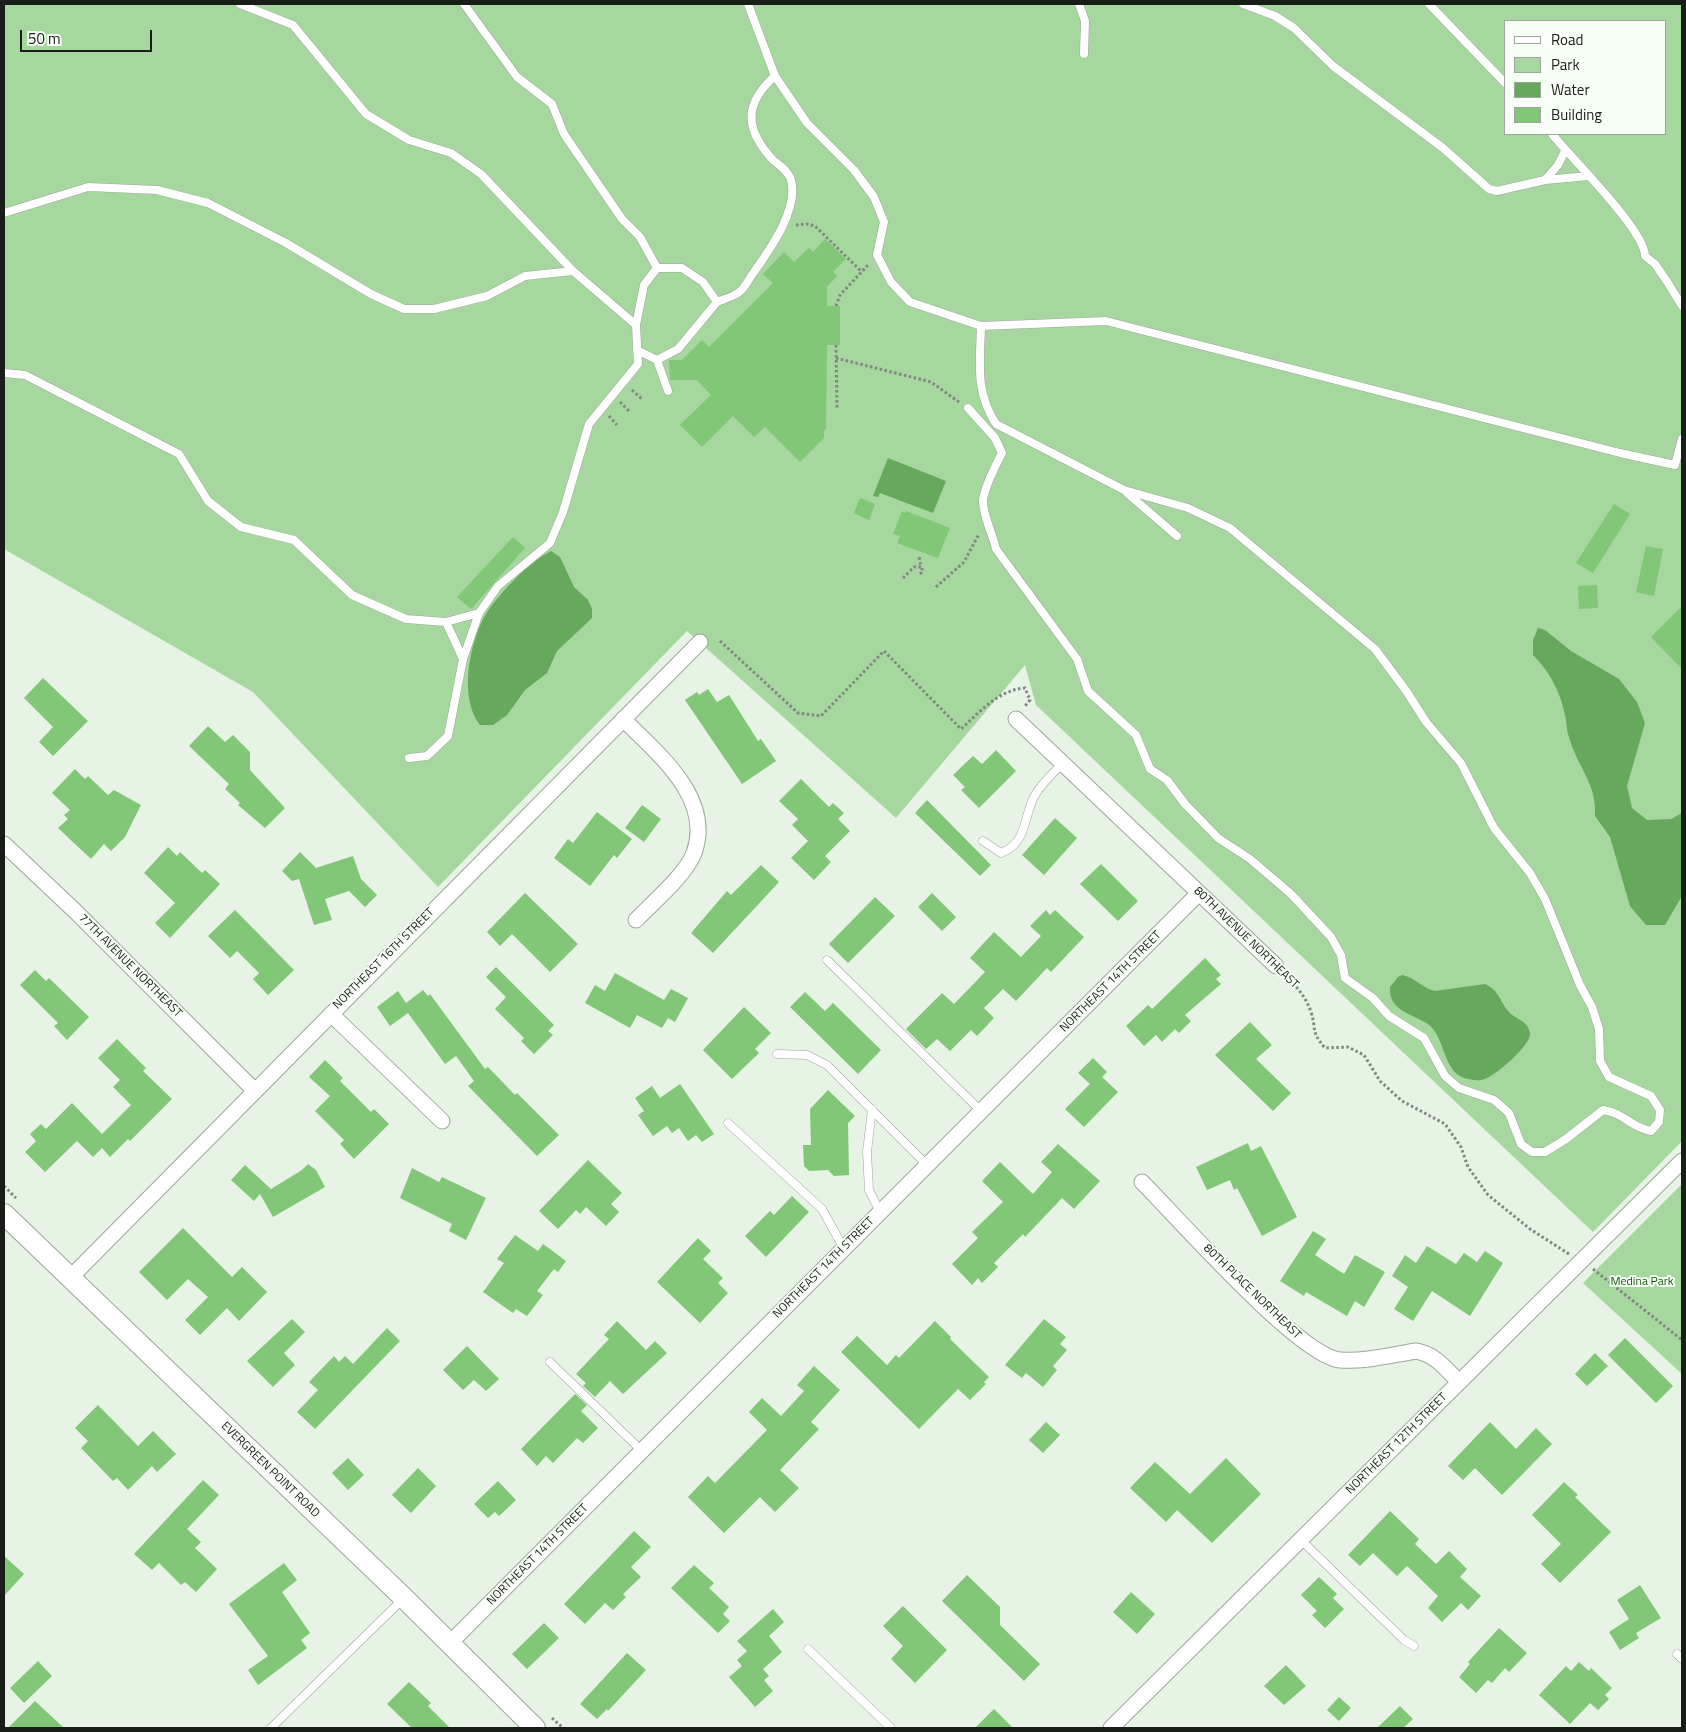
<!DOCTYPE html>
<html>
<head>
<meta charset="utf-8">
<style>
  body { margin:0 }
  #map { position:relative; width:1686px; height:1732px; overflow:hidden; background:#e7f3e5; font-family:"Titillium Web",sans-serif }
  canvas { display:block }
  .frame { position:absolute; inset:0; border:5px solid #191d18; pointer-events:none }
  .legend { position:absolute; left:1504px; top:20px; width:162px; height:115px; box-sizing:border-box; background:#f7fff6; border:1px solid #9ea59d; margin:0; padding:6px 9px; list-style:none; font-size:15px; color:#191d18 }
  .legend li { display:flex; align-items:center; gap:10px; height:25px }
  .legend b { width:25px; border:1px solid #9ea59d }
  .scale { position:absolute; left:20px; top:30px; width:132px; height:22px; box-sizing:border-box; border:2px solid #191d18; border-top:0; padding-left:6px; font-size:15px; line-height:18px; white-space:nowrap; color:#191d18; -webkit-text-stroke:4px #f7fff6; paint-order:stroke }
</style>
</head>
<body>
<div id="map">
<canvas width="1686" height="1732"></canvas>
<div class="frame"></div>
<ul class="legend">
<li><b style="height:6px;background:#fff"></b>Road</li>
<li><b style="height:14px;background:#a5d79e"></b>Park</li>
<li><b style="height:14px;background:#66a95d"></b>Water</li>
<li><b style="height:14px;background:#82c678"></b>Building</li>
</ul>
<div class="scale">50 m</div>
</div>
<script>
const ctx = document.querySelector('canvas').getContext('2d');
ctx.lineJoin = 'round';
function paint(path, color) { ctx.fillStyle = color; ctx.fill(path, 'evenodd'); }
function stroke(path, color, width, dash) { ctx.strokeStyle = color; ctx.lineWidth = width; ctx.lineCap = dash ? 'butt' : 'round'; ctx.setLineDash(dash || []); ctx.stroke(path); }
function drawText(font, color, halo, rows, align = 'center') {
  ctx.font = font + ' "Titillium Web",sans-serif'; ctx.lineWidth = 4; ctx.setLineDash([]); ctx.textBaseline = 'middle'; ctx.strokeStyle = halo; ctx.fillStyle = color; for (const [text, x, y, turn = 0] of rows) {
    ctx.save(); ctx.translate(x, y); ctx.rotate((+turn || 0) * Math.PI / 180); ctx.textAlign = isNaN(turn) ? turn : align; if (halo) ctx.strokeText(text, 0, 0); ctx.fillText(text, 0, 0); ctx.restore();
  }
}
const green = new Path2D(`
  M4 4H1682V1141L1593 1232 1036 705 1025 665 896 818 687 631 438 887 253 692 4 549ZM1505 21H1665V134H1505Z
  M1682 1184V1374L1583 1283Z`);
const water = new Path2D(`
  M888 458 946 481 933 513 880 493 878 497 873 496Z
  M551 551 560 557 574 587 588 600 592 609V618L557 651 547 673 525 690 507 715 493 725H480C459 698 469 648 483 619 494 598 530 561 551 551Z
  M1538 628 1545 630 1571 651 1619 679 1637 702 1645 723 1627 786 1632 808 1647 820 1671 819 1682 813V896L1665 925H1646L1630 906 1610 837 1595 816C1597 783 1577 767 1569 737 1566 730 1567 722 1565 715 1560 691 1550 672 1533 655V640Z
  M1402 975C1415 977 1423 989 1435 991L1485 984C1501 992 1499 1001 1509 1012 1516 1020 1528 1020 1530 1033 1531 1046 1494 1077 1482 1080 1476 1081 1465 1079 1460 1076 1443 1066 1444 1036 1428 1024 1413 1014 1388 1011 1390 987L1398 977Z`);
const building = new Path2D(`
  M825 239 846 259 833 272 837 276 827 287V306H840V345H827L826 430H824V438L800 462 765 427 754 437 733 416 702 447 680 425 711 395 697 380H670L669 360H682L702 340 709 347 773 283 763 274 784 252 794 262 809 248 813 252Z
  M860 498 875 504 869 520 854 513Z
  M1614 504 1630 514 1593 573 1576 563Z
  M902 511 905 513 906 511 950 528 938 558 897 543 900 536 893 534Z
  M513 537 525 548 471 609 457 597Z
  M1646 546 1663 549 1654 596 1636 592Z
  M1597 585 1598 608 1579 609 1578 586Z
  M1682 606V669L1651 637Z
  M43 678 88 721 53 756 39 742 53 727 24 698Z
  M708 689 717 702 729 695 758 741 761 739 776 761 742 784 685 700 697 692 699 695Z
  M208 726 225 742 233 735 250 752V770L285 808 265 828 238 805 240 803 225 789 229 784 189 746Z
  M996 750 1016 771 979 808 961 790 965 787 953 775 973 756 982 764Z
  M75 769 85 779 88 776 108 795 114 790 141 805 125 837 111 851 104 844 91 859 58 828 68 819 64 815 70 810 52 793Z
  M801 779 829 807 833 803 844 813 838 819 850 831 825 856 831 862 814 880 791 858 808 841 792 825 798 819 779 801Z
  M927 800 991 865 980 876 915 813Z
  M642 805 661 819 644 842 625 828Z
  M597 812 632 839 617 858 614 855 590 886 554 858 568 839 573 843Z
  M1055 818 1077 838 1044 875 1022 855Z
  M168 847 177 856 180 852 202 873 205 870 220 884 170 938 155 923 175 903 144 873Z
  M300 852 316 868 353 856 361 879 377 895 365 907 349 891 325 899 332 920 314 925 299 879 292 881 282 871Z
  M1101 864 1138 901 1118 921 1080 884Z
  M761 865 779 882 713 953 691 933 727 891 731 895Z
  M525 893 578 944 550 972 512 934 500 946 487 932Z
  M932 893 956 917 942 931 918 907Z
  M875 897 895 916 848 963 829 944Z
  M235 910 294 970 268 995 253 979 259 973 237 951 230 958 208 936Z
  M1046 910 1050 915 1055 910 1084 937 1051 972 1047 968 1016 1001 1003 989 984 1008 994 1018 977 1036 971 1030 950 1051 937 1039 926 1049 906 1029 942 993 954 1004 985 972 970 958 994 932 1021 957 1041 936 1030 926Z
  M1205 958 1221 975 1216 979 1221 984 1185 1015 1191 1021 1179 1033 1175 1029 1162 1042 1156 1035 1144 1046 1126 1026 1148 1005 1152 1009Z
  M496 967 554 1025 548 1031 553 1035 534 1054 521 1041 524 1038 495 1009 506 997 486 977Z
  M35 970 46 981 49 978 89 1017 67 1040 54 1026 58 1023 20 985Z
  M615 973 664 1000 671 989 688 998 675 1022 668 1018 662 1028 637 1015 630 1028 585 1003 595 985 605 991Z
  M423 990 428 996 430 994 485 1069 488 1067 515 1095 517 1093 559 1135 537 1156 468 1086 474 1081 456 1056 445 1064 408 1013 390 1026 377 1007 398 991 406 1003Z
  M805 992 825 1011 833 1003 881 1050 858 1074 790 1007Z
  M744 1007 771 1033 755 1049 759 1053 732 1079 703 1050Z
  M1250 1022 1272 1045 1256 1059 1291 1093 1273 1111 1215 1055Z
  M117 1039 146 1068 143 1071 172 1099 130 1141 128 1139 110 1157 102 1148 93 1157 77 1141 45 1172 25 1152 36 1141 30 1134 41 1124 46 1129 72 1103 102 1134 131 1105 113 1087 120 1080 98 1058Z
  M1093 1058 1107 1072 1102 1077 1118 1092 1084 1127 1065 1109 1090 1084 1078 1073Z
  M325 1060 343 1078 340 1081 371 1112 374 1109 389 1124 354 1159 340 1144 344 1140 315 1111 330 1096 309 1077Z
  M680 1084 714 1134 702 1142 696 1135 688 1141 679 1128 672 1133 667 1126 653 1136 638 1115 644 1111 635 1098 652 1086 660 1098Z
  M828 1090 855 1116 848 1123 849 1175 834 1176 828 1170 809 1171 804 1166 803 1145H811L810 1109Z
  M1248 1143 1251 1151 1261 1146 1297 1217 1262 1236 1237 1188 1234 1190 1230 1180 1207 1190 1196 1167Z
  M1058 1144 1100 1181 1074 1209 1062 1198 1025 1237 1023 1234 994 1263 998 1267 982 1283 978 1278 972 1285 952 1264 978 1238 972 1232 1003 1202 982 1181 1000 1162 1033 1194 1052 1172 1041 1162Z
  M588 1160 622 1193 611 1204 619 1212 606 1226 586 1207 580 1214 576 1210 558 1229 539 1211Z
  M308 1164 316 1170 325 1187 273 1217 260 1194 254 1201 231 1180 245 1165 271 1189 302 1170Z
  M412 1168 439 1182 442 1177 486 1198 466 1240 449 1231 452 1224 400 1198Z
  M792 1196 809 1212 766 1257 745 1236 770 1211 774 1215Z
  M183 1228 232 1277 242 1267 267 1292 239 1321 227 1308 200 1335 185 1320 208 1297 188 1279 167 1300 139 1272Z
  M1313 1231 1326 1239 1315 1255 1344 1274 1355 1255 1385 1272 1364 1307 1355 1301 1347 1316 1306 1292 1304 1296 1280 1281Z
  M515 1235 538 1251 543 1244 566 1261 558 1272 554 1269 537 1291 543 1295 527 1316 516 1309 513 1313 483 1292 504 1263 497 1259Z
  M698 1238 711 1251 703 1259 723 1278 718 1283 728 1293 700 1323 657 1282Z
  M1427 1246 1456 1264 1464 1253 1477 1262 1485 1251 1503 1263 1470 1316 1432 1291 1413 1321 1394 1309 1408 1287 1392 1276 1405 1255 1416 1263Z
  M292 1319 305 1332 284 1353 295 1365 273 1387 247 1361Z
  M1044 1319 1066 1337 1060 1344 1067 1350 1053 1366 1057 1370 1043 1387 1026 1373 1022 1378 1005 1365Z
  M617 1321 646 1350 655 1341 667 1353 623 1394 610 1381 595 1397 583 1386 586 1383 576 1374 609 1339 604 1335Z
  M935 1321 951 1337 950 1339 989 1377 984 1382 986 1384 970 1400 958 1389 919 1429 841 1352 857 1336 887 1365 896 1355 899 1358Z
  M387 1328 400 1341 315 1429 297 1412 318 1390 309 1382 334 1356 339 1362 345 1356 353 1364Z
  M1625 1338 1673 1386 1656 1403 1608 1355Z
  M467 1346 499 1379 486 1391 474 1380 463 1390 443 1370Z
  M1595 1353 1608 1366 1587 1386 1575 1374Z
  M814 1366 840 1390 811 1422 819 1429 780 1470 799 1488 775 1512 760 1497 724 1533 688 1497 708 1476 715 1483 767 1430 749 1412 762 1398 781 1416 804 1391 797 1385Z
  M575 1394 587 1405 581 1411 598 1428 583 1443 577 1438 553 1463 546 1456 537 1466 521 1449Z
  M98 1405 138 1446 153 1431 176 1454 157 1472 152 1466 128 1490 117 1478 113 1481 81 1448 88 1441 75 1428Z
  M1046 1422 1060 1435 1043 1453 1029 1440Z
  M1490 1422 1516 1449 1536 1428 1552 1444 1502 1495 1475 1468 1463 1480 1448 1466Z
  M348 1458 364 1475 348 1490 332 1473Z
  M1226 1458 1261 1494 1212 1543 1177 1510 1166 1522 1130 1488 1155 1462 1190 1494Z
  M418 1468 436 1486 411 1513 392 1495Z
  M203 1480 219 1495 187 1529 201 1542 195 1548 217 1569 196 1592 185 1582 181 1585 159 1563 152 1570 134 1554Z
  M498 1481 516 1500 499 1516 495 1512 488 1518 474 1504Z
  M1564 1482 1578 1495 1575 1497 1611 1532 1560 1583 1541 1564 1561 1544 1532 1515Z
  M1390 1511 1419 1539 1415 1544 1436 1564 1449 1551 1467 1569 1460 1577 1481 1596 1468 1610 1461 1603 1442 1622 1428 1608 1438 1596 1407 1566 1397 1576 1373 1553 1360 1566 1348 1555Z
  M634 1531 651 1547 631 1567 641 1577 623 1594 626 1597 613 1610 605 1603 585 1624 564 1604Z
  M4 1556 24 1574 4 1596Z
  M284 1563 297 1580 282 1592 310 1633 301 1640 307 1648 258 1685 248 1670 268 1656 229 1604Z
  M694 1565 714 1583 709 1588 729 1607 723 1614 730 1621 718 1633 671 1588Z
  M967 1575 1000 1607V1625L1040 1664 1024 1681 942 1601Z
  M1319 1577 1337 1594 1333 1598 1344 1609 1325 1628 1312 1615 1317 1611 1301 1595Z
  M1640 1585 1661 1618 1636 1633 1639 1638 1620 1650 1609 1632 1629 1619 1617 1600Z
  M1131 1592 1155 1614 1137 1634 1113 1612Z
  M903 1606 947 1650 915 1683 891 1659 903 1646 883 1626Z
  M773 1609 784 1622 769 1636 782 1652 763 1669 769 1676 764 1680 773 1691 755 1707 729 1677 742 1666 737 1660 747 1651 737 1641Z
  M544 1623 559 1638 527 1669 512 1654Z
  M1499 1628 1527 1653 1509 1672 1505 1668 1492 1683 1488 1680 1476 1693 1459 1677 1470 1664 1468 1662Z
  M627 1653 646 1670 608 1711 607 1709 597 1719 580 1704Z
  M38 1661 52 1676 24 1703 10 1688Z
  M1579 1662 1589 1671 1591 1668 1612 1688 1605 1695 1609 1699 1598 1710 1590 1703 1570 1724 1539 1695 1566 1666 1571 1671Z
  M1286 1665 1306 1686 1284 1705 1264 1686Z
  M409 1682 431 1703 428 1706 450 1728H412L387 1704Z
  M1339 1697 1351 1708 1339 1721 1327 1710Z
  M35 1701 64 1728H8Z
  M1400 1706 1413 1719 1403 1728H1377Z
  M994 1709 1013 1728H975Z`);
const path = new Path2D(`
  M796 225 807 224 815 226 862 272
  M836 306 840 295 868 265
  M836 345 837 410
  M836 358 931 382 959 402
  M632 390 643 400
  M620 402 630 412
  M609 416 617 425
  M920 574 923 571 921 567
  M903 578 914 567H921L919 556
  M936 587 964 562 979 534
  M720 641 798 713 821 716 884 651 961 729C980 712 998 690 1025 688L1030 700 1025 706
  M1286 976C1297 987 1306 997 1311 1012 1317 1031 1310 1030 1325 1048L1348 1047 1364 1055 1380 1081 1402 1101 1445 1124 1461 1147 1468 1167 1488 1195 1530 1229 1569 1254
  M4 1186 16 1198
  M1593 1269 1682 1340
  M552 1718 563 1728`);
const service = new Path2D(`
  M464 4 517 77 552 104 564 134 622 219 640 237 657 268
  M748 4 775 76 807 123 854 170 874 197 884 222 877 255 891 282 910 302 981 326 1106 321 1620 453 1675 465 1682 439
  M1079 4 1085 21 1084 54
  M1243 4 1275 16 1294 28 1333 66 1443 148 1489 189 1497 191 1545 180
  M1429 4 1505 83
  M1552 134C1571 158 1645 230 1645 256L1655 264 1668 283 1682 306
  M1565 151 1558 165 1545 180 1588 176
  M4 213 88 187 157 190 208 203 286 243 371 294 404 309H434L487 296 525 276 573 271
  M717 302C724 299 732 297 738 293 745 289 749 278 754 272 770 249 799 209 791 180 789 172 779 165 773 160 745 130 743 104 775 76
  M636 325 644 285 657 268H682L703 282 717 302 678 349 657 360 637 350
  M657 360 668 391
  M4 373 25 375 179 454 208 501 241 527 294 540 352 595 406 619 446 622 479 613 498 586 550 543 563 512 589 424 638 364 636 325 573 271 481 174 451 153 409 140 366 114 293 25 240 4
  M968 408 995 438 1002 453C995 467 985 485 983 500 982 513 993 535 996 549L1077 659 1088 691 1136 735 1150 769 1167 780 1185 804 1218 838 1250 859 1291 894 1331 937 1341 955 1345 978 1373 998 1389 1016 1424 1038 1445 1076 1459 1088 1494 1100 1509 1113 1521 1144 1532 1152H1545L1566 1139 1603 1110C1625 1113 1629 1127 1651 1131L1659 1122 1660 1110 1651 1096 1609 1077 1600 1061 1599 1029 1592 1007 1580 985 1545 899 1530 873 1494 828 1461 763 1426 722 1407 692 1375 649 1230 528 1188 508 1124 490 996 424C975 391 980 364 981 326
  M1127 493 1177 536
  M446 622 463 659 479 613
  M409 758 427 756 448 736 463 659
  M983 841 1001 853C1028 843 1023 816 1035 795 1042 783 1053 773 1063 763
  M827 960 981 1111
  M777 1054 807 1055 827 1065 927 1165
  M872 1109 867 1152 869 1190 880 1212
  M728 1123 822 1209 844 1249
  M550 1362 642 1451
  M1301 1540 1404 1640 1414 1646
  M808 1649 891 1728
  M1677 1654 1682 1659
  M271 1728 404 1598`);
const minor = new Path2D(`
  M623 719C657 753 714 798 694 853 685 876 653 902 636 920
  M1016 719 1276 966
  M4 844 75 911 255 1091
  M331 1014 442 1121
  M1142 1182C1177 1217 1299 1356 1340 1360 1364 1362 1391 1355 1416 1351 1435 1354 1446 1369 1459 1382
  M70 1278 700 642
  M450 1643 1199 893
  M1111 1728 1682 1161`);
const tertiary = new Path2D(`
  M4 1214 404 1598 535 1728`);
const streetNames = [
  ["80TH AVENUE NORTHEAST",1246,938,44],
  ["NORTHEAST 16TH STREET",384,959,-45],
  ["77TH AVENUE NORTHEAST",130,966,45],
  ["NORTHEAST 14TH STREET",1111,982,-45],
  ["NORTHEAST 14TH STREET",824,1268,-45],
  ["80TH PLACE NORTHEAST",1252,1292,44],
  ["NORTHEAST 12TH STREET",1397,1444,-45],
  ["EVERGREEN POINT ROAD",270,1470,44],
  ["NORTHEAST 14TH STREET",538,1555,-45]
];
const parkNames = [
  ["Medina Park",1642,1282]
];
paint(green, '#a5d79e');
paint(water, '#66a95d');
paint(building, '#82c678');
stroke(service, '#9ca79a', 9);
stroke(minor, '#9ca79a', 17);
stroke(tertiary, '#9ca79a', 22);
stroke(path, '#7f877e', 3, [2.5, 2.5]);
stroke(service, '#fff', 8);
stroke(minor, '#fff', 15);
stroke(tertiary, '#fff', 20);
drawText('12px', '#191d18', '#f7fff6', streetNames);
drawText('12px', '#145809', '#f7fff6', parkNames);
</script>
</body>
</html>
